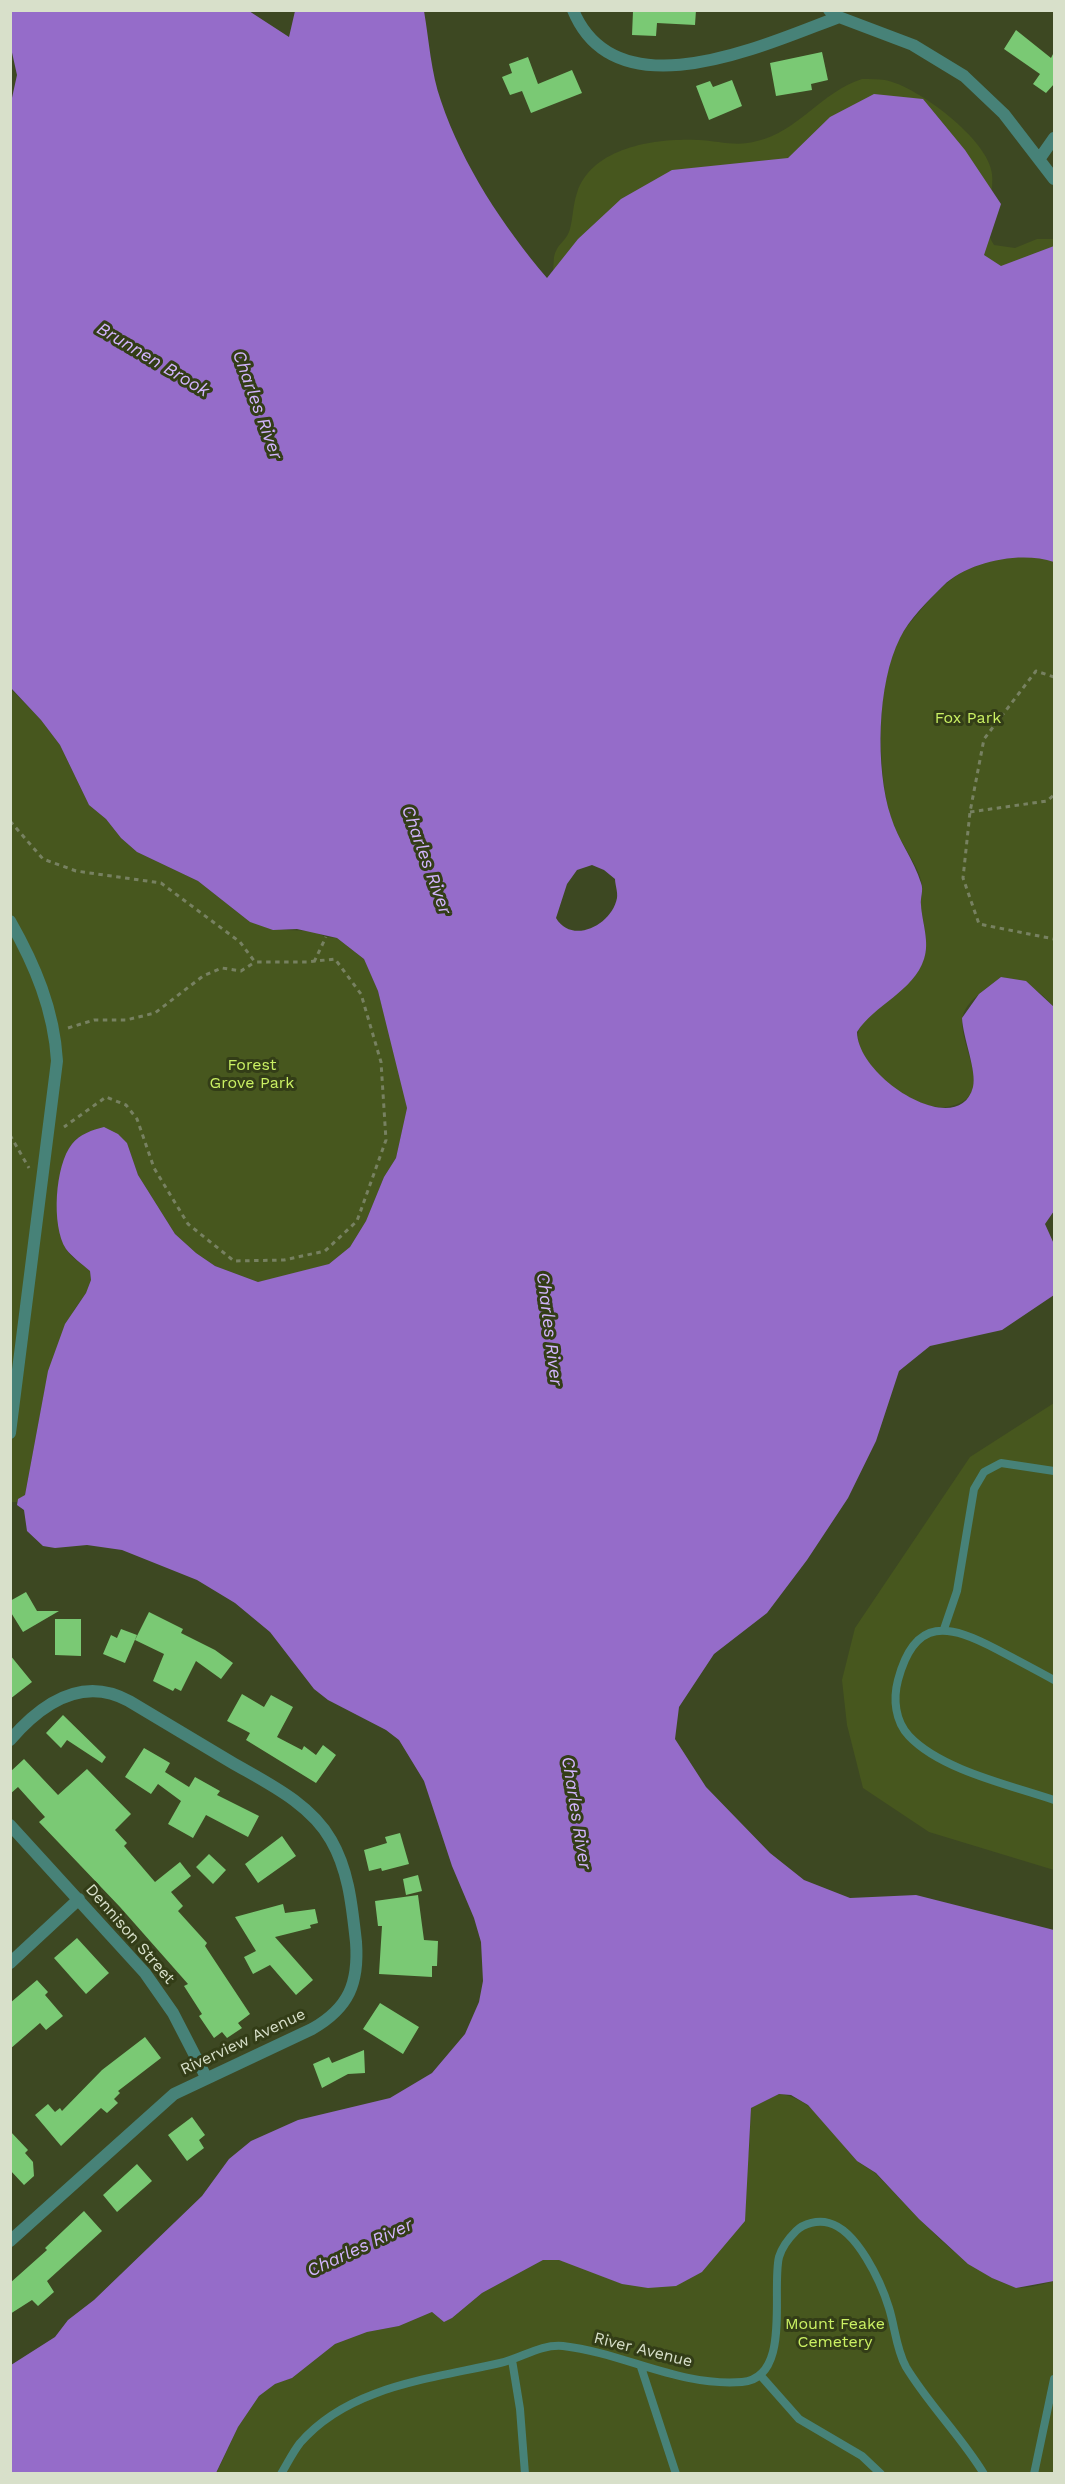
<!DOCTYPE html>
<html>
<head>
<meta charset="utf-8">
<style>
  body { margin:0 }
  #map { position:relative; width:1065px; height:2484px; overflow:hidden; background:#3d4822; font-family:"Work Sans",sans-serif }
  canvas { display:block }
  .frame { position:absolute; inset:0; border:12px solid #d8e0ca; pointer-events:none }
</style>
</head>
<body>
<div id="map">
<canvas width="1065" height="2484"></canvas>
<div class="frame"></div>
</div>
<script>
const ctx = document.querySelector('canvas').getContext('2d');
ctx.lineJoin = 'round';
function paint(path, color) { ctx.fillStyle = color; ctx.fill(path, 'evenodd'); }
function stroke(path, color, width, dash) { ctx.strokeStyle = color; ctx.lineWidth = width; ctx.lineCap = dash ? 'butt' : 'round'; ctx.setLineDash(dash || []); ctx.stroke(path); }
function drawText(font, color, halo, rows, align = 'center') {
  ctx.font = font + ' "Work Sans",sans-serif'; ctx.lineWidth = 6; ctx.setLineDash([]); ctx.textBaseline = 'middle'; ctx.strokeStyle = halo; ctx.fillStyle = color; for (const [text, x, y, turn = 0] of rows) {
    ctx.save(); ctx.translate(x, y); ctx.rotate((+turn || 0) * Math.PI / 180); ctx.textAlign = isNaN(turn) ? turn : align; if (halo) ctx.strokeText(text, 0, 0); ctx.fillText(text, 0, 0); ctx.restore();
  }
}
const green = new Path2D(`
  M862 79C870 79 878 79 885 80 917 86 989 140 992 174 995 203 976 216 994 245L1015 248 1037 239H1054V1007C1039 990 1024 980 1001 977 989 987 968 999 963 1015 956 1041 993 1088 960 1103 953 1106 945 1108 938 1107 917 1105 893 1090 879 1075 821 1011 900 1012 923 961 930 945 923 923 921 907 920 900 923 892 922 884 918 863 896 838 890 815 877 767 876 681 900 637 907 625 916 616 925 605 940 588 956 572 979 565L553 270C554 264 553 256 556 251 559 243 567 240 570 229 573 218 573 204 577 193 592 146 658 138 698 140 719 141 737 147 757 141 798 132 821 92 862 79Z
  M10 688 41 720 60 745 89 805 106 819 121 838 137 852 198 881 250 922 286 930 312 931 326 937 337 938 364 959 378 991 402 1080 407 1108 396 1158 384 1177 366 1221 350 1247 329 1264 278 1278 258 1282 215 1266 196 1253 175 1234 138 1175 127 1143 91 1131C84 1134 76 1138 72 1144 58 1168 53 1219 64 1245 69 1257 80 1262 90 1271L91 1280 86 1293 74 1310 45 1388 25 1495 17 1502H10Z
  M1054 1403V1870L929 1832 863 1788 847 1725 842 1680 855 1628 970 1457Z
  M779 2094C814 2097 834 2136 856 2160 862 2166 872 2169 878 2176 917 2215 960 2269 1014 2287 1025 2290 1044 2284 1054 2281V2473L216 2474 238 2427 259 2396 275 2384 292 2378 335 2344 367 2332 399 2326 432 2312 444 2322 452 2318 482 2293 543 2260H559L577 2265 622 2284 702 2272 722 2247 749 2152 751 2108Z`);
const water = new Path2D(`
  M11 10 249 11 289 37 295 11H424C429 40 431 73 441 101 463 166 503 226 547 278L578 239 621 199 672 170 788 158 830 117 874 94 923 99 965 150 1001 204 984 255 1001 266 1054 246V562C1021 551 969 561 943 586 928 601 909 619 900 638 877 683 875 769 891 817 898 840 914 860 921 883 924 890 920 898 921 905 922 922 930 942 924 959 914 991 874 1005 857 1032 858 1079 959 1141 973 1087 977 1071 963 1038 962 1018L979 994 1001 977 1026 981 1054 1007V1211L1045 1224 1054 1244V1295L1002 1330 930 1346 899 1371 876 1441 848 1498 807 1560 767 1613 714 1654 679 1707 675 1739 706 1787 770 1853 804 1880 850 1898 916 1895 1054 1930V2281L1016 2288 992 2278 968 2264 919 2219 876 2173 857 2161 808 2105 791 2095 779 2094 751 2108 745 2221 702 2272 676 2286 648 2288 622 2284 559 2260H543L482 2293 452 2318 444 2322 432 2312 399 2326 367 2332 335 2344 292 2378 275 2384 259 2396 238 2427 216 2473H11V2365L55 2337 68 2320 94 2300 202 2196 229 2159 251 2141 298 2120 390 2098 432 2073 465 2034 479 2002 483 1981 481 1942 474 1918 452 1866 424 1781 399 1740 386 1730 328 1700 314 1689 270 1632 235 1603 197 1580 122 1550 87 1545 55 1548 43 1546 27 1531 24 1510 17 1505 18 1499 25 1495 48 1371 65 1324 86 1293 91 1280 90 1271C81 1263 73 1258 66 1249 51 1226 55 1165 72 1144 80 1134 92 1130 104 1127L118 1134 127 1143 138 1175 175 1234 196 1253 215 1266 258 1282 329 1264 350 1247 366 1221 384 1177 396 1158 407 1108 378 991 364 959 337 938 297 929 273 930 250 922 198 881 137 852 121 838 106 819 89 805 60 745 41 720 11 688 10 107 17 75 11 48ZM592 865 604 870 615 879C615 884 618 892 617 898 612 925 572 945 556 918L567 884 577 870Z`);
const building = new Path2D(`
  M658 10H696L695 25 657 23 656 36 632 35 633 11Z
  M1016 30 1051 58 1054 52V84L1046 93 1033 84 1040 74 1004 49Z
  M822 52 828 80 811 84 812 90 776 96 770 63Z
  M528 57 538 84 572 70 582 93 531 113 522 91 510 95 502 77 512 73 509 64Z
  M732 80 742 106 709 120 696 86 710 81 713 87Z
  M26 1592 37 1611H59L23 1632 10 1611V1601Z
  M149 1612 183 1629 181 1633 215 1650 233 1663 221 1679 196 1661 181 1691 175 1688 173 1691 153 1681 164 1654 135 1640Z
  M55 1619H81V1656L55 1655Z
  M121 1629 137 1635 125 1663 103 1654 111 1635 117 1638Z
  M10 1655 32 1682 10 1699Z
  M242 1694 264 1707 271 1695 293 1707 277 1737 302 1750 304 1746 316 1755 323 1745 336 1755 316 1783 246 1740 250 1733 227 1721Z
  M63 1715 106 1757 102 1763 67 1740 61 1748 46 1733Z
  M144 1748 170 1763 165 1772 189 1787 195 1777 220 1791 217 1795 259 1816 248 1837 206 1815 193 1838 168 1824 181 1801 158 1784 151 1794 125 1777Z
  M24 1759 58 1795 87 1769 131 1814 115 1830 127 1843 124 1846 155 1882 180 1862 191 1876 171 1892 183 1906 178 1911 207 1943 205 1946 250 2014 238 2023 242 2028 227 2038 222 2032 214 2038 199 2016 202 2014 184 1986 188 1984 120 1907 39 1822 45 1817 18 1787 10 1794V1772Z
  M400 1833 409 1864 382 1871 381 1868 369 1871 364 1850 387 1843 385 1837Z
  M282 1836 296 1856 258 1883 245 1864Z
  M209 1854 226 1870 213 1884 196 1867Z
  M418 1875 422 1891 406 1895 403 1879Z
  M418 1895 424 1940 438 1941 437 1966H432V1977L379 1974 382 1926H378L375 1901Z
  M283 1904 285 1913 315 1909 318 1923 310 1925 311 1928 275 1937 313 1980 296 1995 270 1965 253 1974 244 1957 256 1951 235 1917Z
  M77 1938 109 1973 86 1994 54 1958Z
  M37 1980 48 1992 45 1995 63 2016 46 2030 40 2023 10 2049V2003Z
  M380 2003 419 2027 403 2054 363 2029Z
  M145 2037 161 2058 118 2091 120 2093 114 2099 118 2103 107 2113 101 2108 61 2146 35 2115 48 2104 55 2112 60 2108 62 2111 102 2070Z
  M364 2050 365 2073 348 2074 322 2088 313 2064 329 2057 332 2063Z
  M192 2117 205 2135 199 2140 204 2148 187 2161 168 2135Z
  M10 2131 28 2150 25 2153 33 2162 34 2176 24 2185 10 2170Z
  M137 2164 152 2181 117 2212 103 2195Z
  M84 2211 102 2231 47 2281 54 2292 38 2306 32 2300 10 2314V2283L47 2250 45 2248Z`);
const path = new Path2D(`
  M1054 677 1036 671 984 739 970 812 963 878 979 924 1054 939
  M970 812 1047 801 1054 795
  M10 821 43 859 76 871 161 883 240 942 255 962H307L335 959 361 994 381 1062 386 1140 357 1221 325 1251 284 1260 234 1261 188 1224 154 1168 137 1119 126 1105 106 1097 64 1127
  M314 962 326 937
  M68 1028 94 1020H126L155 1013 203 976 222 968 241 971 255 962
  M10 1135 29 1168`);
const service = new Path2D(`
  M944 1629 957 1591 974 1489 984 1472 1001 1463 1054 1471
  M1054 1680C1036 1670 1017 1660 998 1650 949 1624 915 1616 898 1680 893 1699 895 1721 909 1736 941 1770 1010 1785 1054 1800
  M512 2360 520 2409 525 2474
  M641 2367 676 2474
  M761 2376 799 2419 862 2456 881 2474
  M281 2474C287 2464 293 2452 300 2443 349 2386 431 2379 500 2363 522 2358 540 2344 563 2346 624 2353 679 2387 742 2382 792 2378 771 2290 779 2257 782 2247 789 2238 796 2231 804 2223 818 2220 829 2223 857 2230 881 2282 889 2308 895 2327 896 2349 906 2367 929 2405 961 2436 984 2474
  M1034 2474 1054 2379`);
const minor = new Path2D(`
  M573 10C616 115 766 44 839 17
  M829 10 839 17 913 45 964 76 1004 114 1054 179
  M1040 158 1054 138
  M10 921C35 965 54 1010 57 1061L10 1433
  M10 1740C41 1704 82 1675 129 1701 163 1721 197 1742 231 1762 267 1783 310 1803 331 1840 349 1871 352 1907 356 1942 359 1983 349 2008 312 2029L174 2094 10 2241
  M10 1825 145 1973 173 2013 206 2077
  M10 1963 79 1899`);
const parkNames = [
  ["Fox Park",968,718],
  ["Forest",252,1065],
  ["Grove Park",252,1083],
  ["Mount Feake",835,2324],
  ["Cemetery",835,2342]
];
const streetNames = [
  ["Dennison Street",130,1934,49],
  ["Riverview Avenue",243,2042,-25],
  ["River Avenue",643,2350,14]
];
const waterNames = [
  ["Brunnen Brook",153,360,31],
  ["Charles River",257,405,70],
  ["Charles River",426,860,70],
  ["Charles River",549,1329,83],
  ["Charles River",576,1813,81],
  ["Charles River",360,2248,-25]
];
paint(green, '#47571e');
paint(water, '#956cc9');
paint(building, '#7ac974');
stroke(path, '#778161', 3, [4.5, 4.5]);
stroke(service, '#478278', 8);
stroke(minor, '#478278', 12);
drawText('16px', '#caf063', '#333d17', parkNames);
drawText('16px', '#d8e0ca', '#333d17', streetNames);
drawText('italic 18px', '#d2b5fd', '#333d17', waterNames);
</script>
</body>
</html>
